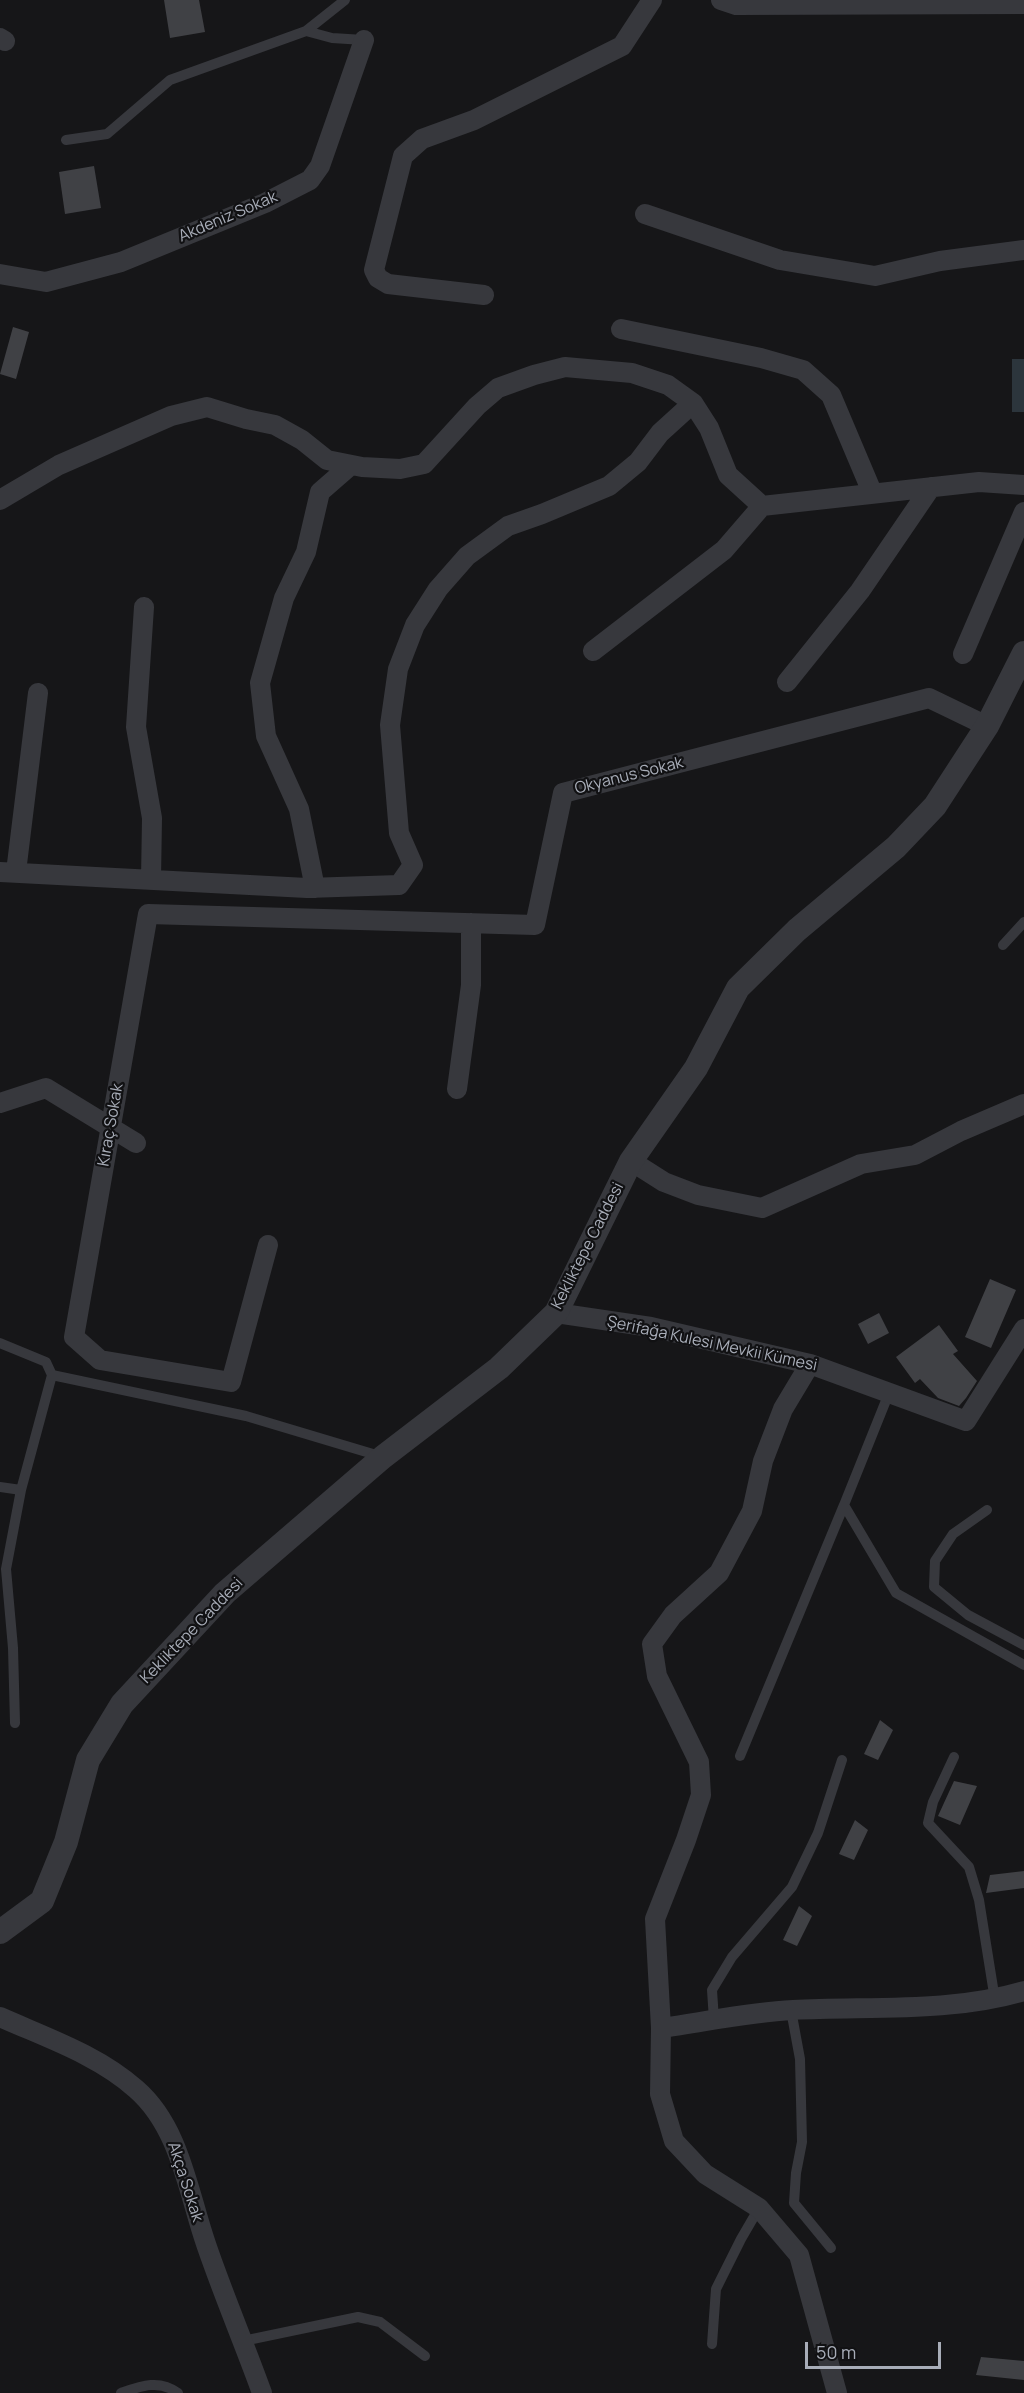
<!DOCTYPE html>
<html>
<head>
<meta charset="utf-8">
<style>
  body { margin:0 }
  #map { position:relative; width:1024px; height:2393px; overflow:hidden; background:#161618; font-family:Manrope,sans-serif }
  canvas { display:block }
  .scale { position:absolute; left:805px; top:2342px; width:136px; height:27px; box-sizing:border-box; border:3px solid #a8adb8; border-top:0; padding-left:8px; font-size:18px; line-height:21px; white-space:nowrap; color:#a8adb8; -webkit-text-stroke:4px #111113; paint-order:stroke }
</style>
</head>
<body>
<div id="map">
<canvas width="1024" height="2393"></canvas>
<div class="scale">50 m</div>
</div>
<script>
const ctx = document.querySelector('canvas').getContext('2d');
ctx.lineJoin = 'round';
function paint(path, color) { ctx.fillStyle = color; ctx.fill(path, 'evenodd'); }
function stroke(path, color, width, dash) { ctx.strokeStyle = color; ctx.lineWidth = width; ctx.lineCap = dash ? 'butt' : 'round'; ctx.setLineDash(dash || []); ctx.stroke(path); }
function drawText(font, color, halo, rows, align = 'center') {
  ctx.font = font + ' Manrope,sans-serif'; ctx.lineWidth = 4.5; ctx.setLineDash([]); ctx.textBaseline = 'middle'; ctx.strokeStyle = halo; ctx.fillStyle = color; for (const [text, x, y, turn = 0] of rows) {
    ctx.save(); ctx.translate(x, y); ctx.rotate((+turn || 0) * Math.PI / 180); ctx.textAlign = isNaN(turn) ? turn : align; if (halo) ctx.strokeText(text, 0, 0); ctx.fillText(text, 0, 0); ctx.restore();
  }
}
const water = new Path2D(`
  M1012 359H1024V412H1012Z`);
const building = new Path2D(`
  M164 0H199L205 32 170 38Z
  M94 166 101 208 65 214 59 172Z
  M13 327 29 332 16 379 0 374Z
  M990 1279 1016 1290 991 1348 965 1337Z
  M879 1313 889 1333 868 1344 858 1324Z
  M939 1325 958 1351 953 1354 977 1381 966 1398 959 1406 938 1398 920 1379 915 1383 896 1357Z
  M880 1720 893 1730 878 1760 864 1754Z
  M954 1781 977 1786 960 1825 938 1816Z
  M855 1820 868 1830 854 1860 839 1854Z
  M1024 1871V1888L986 1893 990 1875Z
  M799 1906 812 1916 797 1946 783 1940Z
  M981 2357 1024 2361V2380L976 2375Z`);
const service = new Path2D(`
  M306 31 332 38 364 40
  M66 140 107 134 170 80 306 31 345 0
  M1003 945 1024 922
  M0 1343 46 1362 52 1375
  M889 1393 844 1505 896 1593 1024 1665
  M0 1487 21 1490
  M987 1510 953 1534 935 1561 934 1587 968 1615 1024 1645
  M15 1723 13 1648 6 1569 21 1490 52 1375 246 1416 383 1457
  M740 1756 844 1505
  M954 1757 933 1802 928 1823 969 1867 979 1900 995 2000
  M791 2010 800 2059 802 2142 796 2173 794 2203 831 2248
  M714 2020 712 1990 732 1957 792 1887 818 1833 842 1760
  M243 2341 358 2317 380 2322 425 2356
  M712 2344 716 2289 741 2239 759 2208
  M121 2393C141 2386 159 2379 178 2393`);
const minor = new Path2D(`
  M721 0 736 5 1024 4
  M0 38 5 41
  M645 214 780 260 875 276 940 261 1024 250
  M0 274 46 282 121 262 265 203 310 180 320 166 364 40
  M484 295 388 284 378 278 374 270 403 156 422 139 474 120 622 46 652 0
  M621 329 761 358 803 370 831 395 872 492
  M0 500 59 465 171 416 207 407 246 419 275 425 302 440 327 460 362 467 400 469 424 464 477 406 498 388 534 375 565 367 632 373 668 385 693 403 709 428 728 475 762 506
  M144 607 136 727 152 818 151 879
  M593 651 724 550 762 506 979 482 1024 485
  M963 654 1024 512
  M787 682 860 591 931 487
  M0 872 307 888 399 885 413 865 399 833 390 725 398 669 415 625 438 589 467 556 508 526 542 514 609 486 638 462 660 433 693 403
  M16 872 38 693
  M315 888 299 809 266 736 260 683 284 598 306 552 320 492 351 465
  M457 1089 471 985V923
  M0 1103 46 1088 136 1143
  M631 1161 664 1182 698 1195 762 1208 861 1164 915 1155 961 1131 1024 1104
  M268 1245 231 1382 100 1360 74 1337 148 914 535 925 563 793 929 698 987 726
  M556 1313 651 1327 810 1364 966 1421 1024 1329
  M810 1364 783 1409 763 1461 752 1511 719 1573 673 1615 652 1644 657 1676 699 1762 701 1795 686 1840 655 1919 661 2028 660 2094 674 2141 705 2174 759 2208 799 2255 837 2393
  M0 2017C47 2038 98 2055 136 2089 180 2127 188 2192 206 2244 223 2294 244 2343 262 2393
  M661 2028C705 2022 749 2012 793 2010 870 2006 949 2013 1024 1991`);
const tertiary = new Path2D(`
  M0 1932 42 1901 66 1842 88 1760 122 1704 225 1593 383 1457 499 1368 556 1313 631 1161 696 1068 738 988 797 930 896 847 935 806 987 726 1024 653`);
const streetNames = [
  ["Akdeniz Sokak",228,217,-23],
  ["Okyanus Sokak",629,776,-14],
  ["Kıraç Sokak",111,1125,-80],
  ["Kekliktepe Caddesi",588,1246,-63],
  ["Şerifağa Kulesi Mevkii Kümesi",712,1344,12],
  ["Kekliktepe Caddesi",192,1631,-46],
  ["Akça Sokak",185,2182,72]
];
paint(water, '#2c353c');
paint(building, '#404145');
stroke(service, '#37383d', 10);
stroke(minor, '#37383d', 20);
stroke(tertiary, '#37383d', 24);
drawText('16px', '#a8adb8', '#111113', streetNames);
</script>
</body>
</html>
